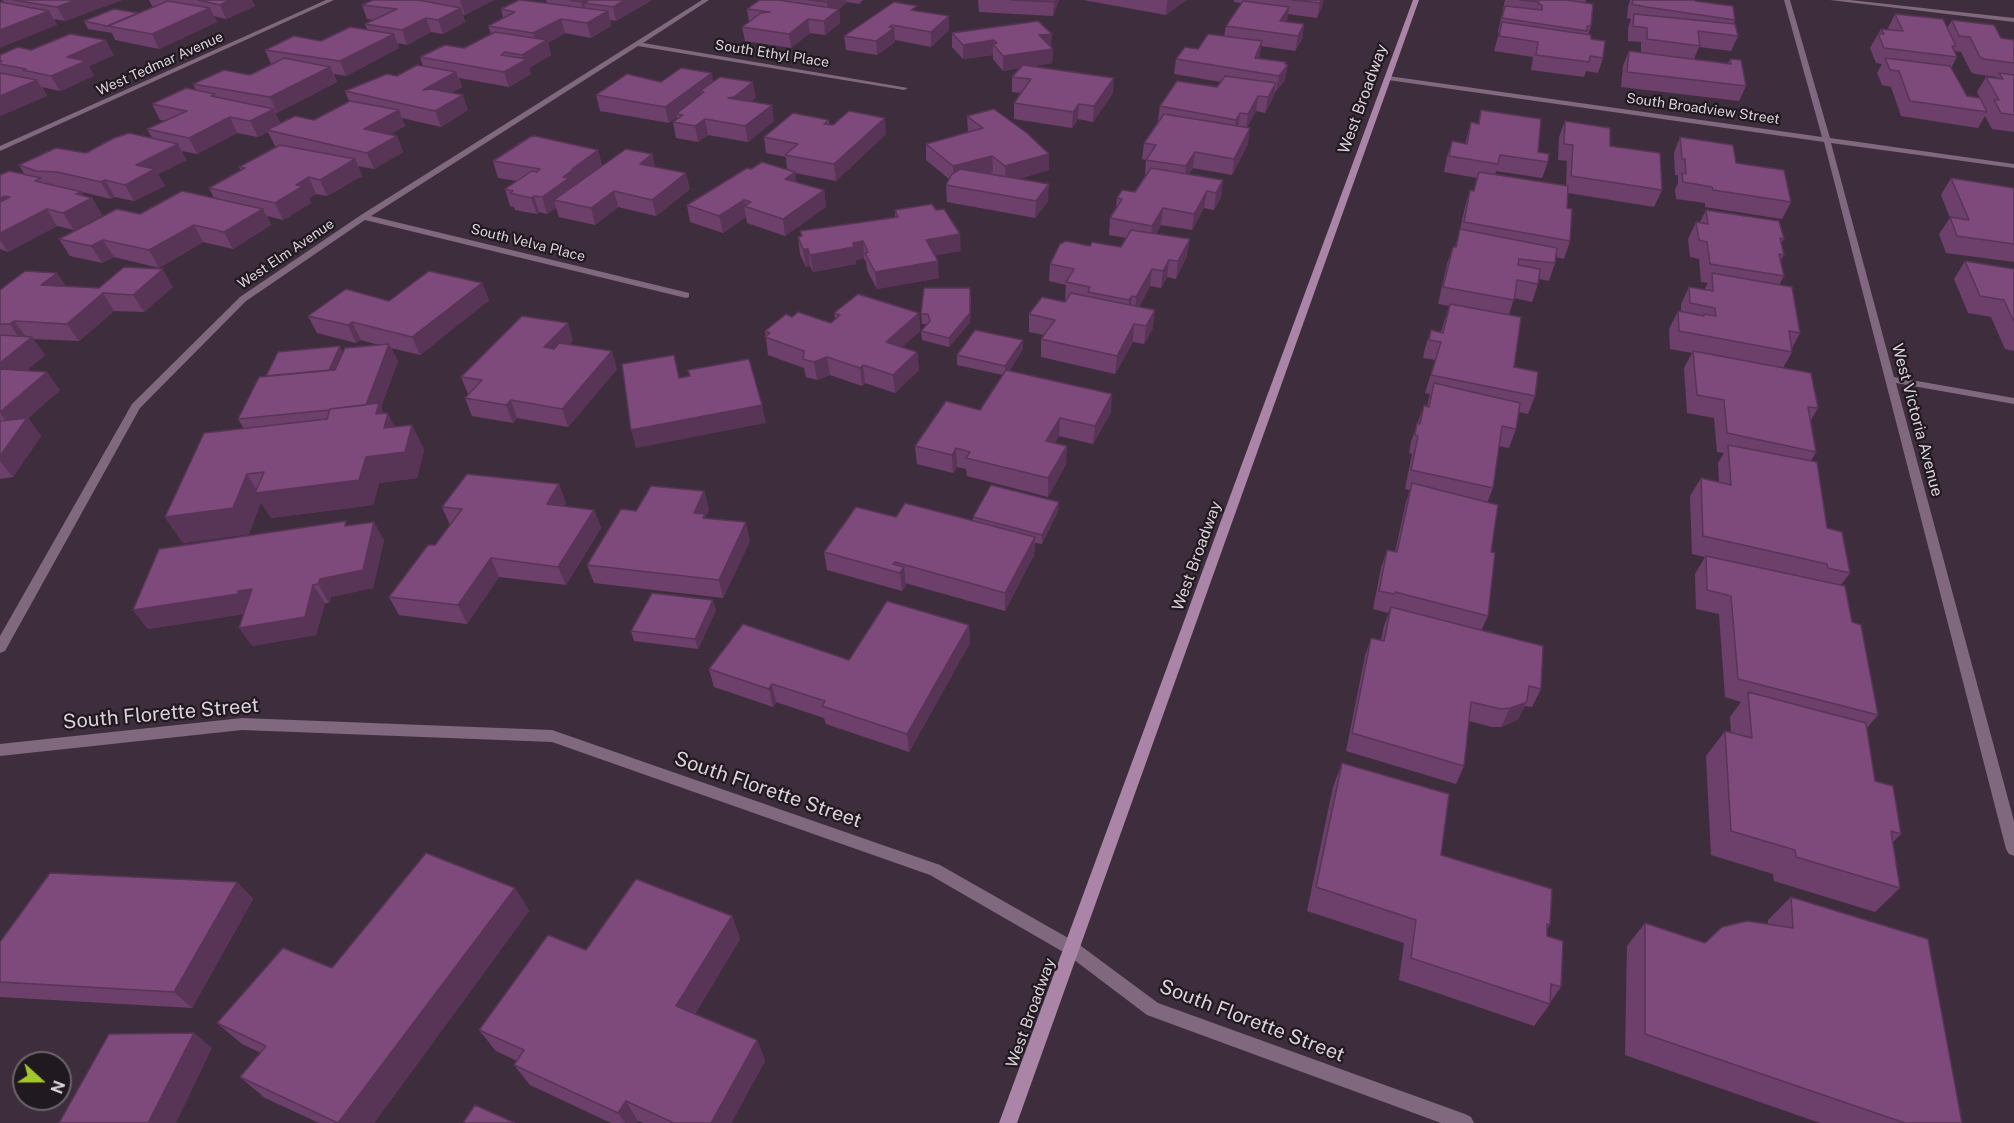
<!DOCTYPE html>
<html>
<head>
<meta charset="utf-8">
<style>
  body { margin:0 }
  #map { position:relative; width:2014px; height:1123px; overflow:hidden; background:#3e2e3d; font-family:"Public Sans",sans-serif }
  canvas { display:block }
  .north { position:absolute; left:12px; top:1051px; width:60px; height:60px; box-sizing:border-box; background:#201920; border:2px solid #6c636b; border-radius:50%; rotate:111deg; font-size:16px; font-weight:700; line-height:24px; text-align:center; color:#ddd2dc }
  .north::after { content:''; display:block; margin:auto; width:21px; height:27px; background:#a2c928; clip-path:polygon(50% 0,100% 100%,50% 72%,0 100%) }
</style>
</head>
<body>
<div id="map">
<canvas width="2014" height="1123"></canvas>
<div class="north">N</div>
</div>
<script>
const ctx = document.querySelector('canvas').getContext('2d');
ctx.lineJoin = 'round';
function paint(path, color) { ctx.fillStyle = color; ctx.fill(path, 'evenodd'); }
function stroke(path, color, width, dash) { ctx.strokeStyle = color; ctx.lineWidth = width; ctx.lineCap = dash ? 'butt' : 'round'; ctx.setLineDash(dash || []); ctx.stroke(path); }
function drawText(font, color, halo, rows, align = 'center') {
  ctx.font = font + ' "Public Sans",sans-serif'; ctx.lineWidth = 4.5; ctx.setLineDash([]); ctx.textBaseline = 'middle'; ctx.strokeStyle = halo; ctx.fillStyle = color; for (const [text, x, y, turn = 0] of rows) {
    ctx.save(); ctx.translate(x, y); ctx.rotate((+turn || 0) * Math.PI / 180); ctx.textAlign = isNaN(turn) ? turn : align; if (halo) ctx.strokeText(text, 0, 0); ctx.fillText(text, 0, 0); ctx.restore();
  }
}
const minor = new Path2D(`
  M326 0H334L0 151V146Z
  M702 0H709L643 43 908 88 904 90 638 46 371 216 689 293V297L686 298 365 220 246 301 140 408 5 651 0 653V636L132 404 240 297 361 215Z
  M1784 0H1790L1830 138 2014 164V168L1831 143 1894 377 2014 398V404L1896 383 2014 821V856L2009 854 2006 849 1824 142 1388 80 1385 78 1388 76 1822 137Z
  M1830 0H1850L2014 18V22Z
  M242 718 552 730 940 865 1077 943 1158 1003 1465 1114 1471 1117 1474 1123H1441L1147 1015 1065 953 930 875 552 742 242 730 0 756V744Z`);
const secondary = new Path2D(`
  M1413 0H1419L1017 1123H999Z`);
const wall = new Path2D(`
  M2 0H122L65 21 54 19 57 25 4 3Z
  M149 0H252L255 6 226 19 214 16 217 22 159 49 115 40 112 33 88 29 84 21 138 13 154 7 152 6Z
  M373 0H494L465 15H463L465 22 443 34 431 32 407 45 397 43 399 48 346 76 334 74 337 82 277 113 275 112 280 123 314 120 349 101 345 91 397 76 423 66 420 57 464 48 491 34 488 26 503 18 501 9 547 3 546 0H652L616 21 610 20 611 26 591 38 565 33 548 43 551 55 529 68 531 74 509 87 459 78 462 87 452 92 468 110 441 127 402 118 405 126 390 134 397 136 403 152 374 169 358 166 362 176 327 196 316 194 309 198 311 203 283 220 267 216 271 225 233 249 203 242 159 268 114 257 102 263 70 256 59 239 140 214 214 198 209 188 241 171 239 167 277 147 275 146 268 132 258 137 237 133 197 154 182 151 186 160 158 174 165 186 134 201 115 197 111 199 82 192 84 196 92 198 102 215 74 230 57 226 8 252 0 249V175H25L19 165 86 153 152 138 147 129 166 121 160 120 152 104 196 90 193 84 250 75 271 64 265 50 321 41 367 29 365 24 373 20 367 19 362 5Z
  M784 0H863L859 4 847 2 839 9 840 23 825 35 810 33 791 48 745 41 742 27 749 22 747 9 784 1Z
  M978 0H1059L1053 16 979 12Z
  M1083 0H1186L1166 15Z
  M1234 0H1323L1322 7 1317 18 1288 14 1286 22 1304 24 1302 39 1295 51 1261 46 1259 58 1286 64 1285 80 1276 91H1275L1273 98 1265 113 1256 111 1247 127 1248 144 1232 175 1193 168 1189 174 1223 180 1221 197 1214 210 1204 208 1192 230 1161 225 1156 234 1187 256 1176 279 1167 277 1161 288 1150 286 1139 307 1153 328 1144 344 1133 342 1115 374 1041 357V339L1044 335 1029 332V314L1065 302 1066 300H1065L1066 285 1049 281 1050 264 1090 246 1121 247 1126 238 1109 235 1110 218 1116 208 1117 198 1135 192 1145 176 1146 160 1142 159 1144 143 1158 121 1160 106 1217 87 1221 82 1174 74 1176 59 1224 36 1226 26 1241 3 1234 2Z
  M1505 0H1586L1585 3 1591 26 1588 35 1603 58 1598 73 1586 71 1584 77 1531 70 1533 57 1494 51 1499 33 1498 32Z
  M1630 0H1695V1L1735 20 1734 23 1738 36 1731 51 1699 47 1694 59 1728 63 1730 59 1746 86 1739 101 1621 87 1623 66 1629 51 1641 53V42L1628 41V28L1631 19 1627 18 1628 7Z
  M917 11 949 16V30L931 47 895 40V42L877 55 846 50 844 36Z
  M1895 14 1947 28 1952 20 2001 38 2014 40V132L1992 129 1985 116 1978 128 1901 116 1891 87 1882 85 1877 73 1882 64 1876 63 1870 48 1881 29H1889L1888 28ZM1954 51 1961 52 1971 72 1975 74 1997 77 1996 78 1986 77 1977 92 1980 98 1967 96 1951 68 1957 57Z
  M952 33 1051 47 1053 49 1052 63 1034 66 1113 93 1093 122 1078 119 1072 128 1014 119V103L1021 93 1012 92V77L1019 68 1003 71 993 59V55L963 59 952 47Z
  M31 50 114 55 89 66 94 76 60 91 42 87 47 96 0 116V55Z
  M661 82H713L756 98 750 102 774 121 748 142 708 135 698 142 676 138 673 122 677 119V117L669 123 600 111 596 95Z
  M1481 110 1538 152 1548 162 1542 178 1496 171 1495 174 1566 186 1567 161 1558 160 1559 137 1565 121 1610 146 1662 190 1654 207 1568 193 1567 208 1570 241 1564 259 1556 257 1555 263 1549 281 1539 279 1538 284 1532 302 1514 298 1509 315 1514 367 1535 396 1528 414 1519 412 1516 429 1509 448 1499 446 1493 488 1487 503 1491 552 1488 616 1481 631 1541 689 1532 707 1525 706 1518 719 1515 721 1501 727H1492L1469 721 1464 766 1456 784 1346 751 1365 656 1371 638 1381 640 1384 626 1390 610H1389L1388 613 1373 609 1381 568 1387 550 1395 552 1406 502 1410 490 1405 489 1412 454 1409 453 1411 442 1424 405 1427 406 1430 394 1425 393 1435 360 1423 358 1425 348 1431 330 1441 332 1449 306 1438 304 1447 264 1453 247H1455L1460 229 1465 207 1470 190 1473 191 1477 178 1444 172 1447 157 1452 141 1465 144 1471 122 1478 123Z
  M967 116 1049 170 1018 179 1048 201 1035 218 947 202 946 185 949 179 926 160V144L968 132Z
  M829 120V124L886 134 836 181 795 173 796 182 824 190 826 207 785 236 747 223 746 217 723 233 690 222 687 205 787 170 786 157 766 153 764 137Z
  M1680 137 1736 163 1791 202 1782 219 1705 207V203L1676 199 1675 189 1678 183V175H1675L1674 153Z
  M598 150 602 166 652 154 655 167 690 189 656 216 618 207 595 225 559 217 556 208 547 214 539 212 537 214 515 210 514 207 510 206 505 189 517 181 498 178 493 161Z
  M1951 178 2014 188V262L1946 253 1939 234 1950 218 1941 195Z
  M895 210 961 251 935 255 939 278 877 289 867 270 866 262 864 258 856 260V264L813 272 810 266 806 267 800 254 798 237 801 236 800 231 895 217Z
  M1706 210 1784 239 1781 243 1784 255 1780 261 1784 276 1779 285 1800 333 1792 348V352L1783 368 1818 408 1811 420 1816 452 1811 461 1827 528 1850 573 1841 585 1878 715 1867 728 1875 781 1901 834 1893 842 1900 888 1875 912 1774 881 1773 874 1711 855 1706 756 1725 731 1731 732 1730 717 1741 702 1725 697 1719 614 1696 609 1695 574 1705 557 1692 554 1690 496 1701 478 1719 482 1718 463 1724 453 1717 452 1714 418 1687 413 1684 368 1692 353 1670 349 1669 329 1678 311 1681 312V304L1689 287 1704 290 1708 283 1701 282 1699 259 1690 257 1688 239 1696 222H1700Z
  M1965 261 2014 269V351L2005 349 1991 317 1968 313 1954 279Z
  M482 283 489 300 420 355 391 348 398 361 381 407 384 414 394 427 412 425 424 450 417 478 379 483 373 505 271 518 261 502 249 534 183 543 165 517 244 429 238 419 266 376 343 352 379 345 361 340 356 343 317 333 308 316 389 301Z
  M66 286 99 288 173 287 144 312 114 311 79 341 33 339 45 355 26 371 60 390 28 418 41 436 13 477 0 479V290Z
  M971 297 970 322 949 347 922 340 921 331 928 324H922L921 314Z
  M834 313H919L920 331 902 347 917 352 919 370 895 393 865 383 862 386 830 375 817 380 806 377 804 368 768 355 765 331 792 317 831 323 835 319Z
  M573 340 569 345 617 369 568 427 517 418 513 423 472 416 465 398 468 394 461 377Z
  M1023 349 1009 371 1111 412 1093 444 1059 436 1055 443 1066 464 1048 497 967 476 966 469 957 467 953 473 917 464 915 446 980 410 1003 375 957 365V355Z
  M704 491 709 510 705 518 750 541 723 598 594 583 587 565 636 511Z
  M566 503 564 506 594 510 601 528 566 585 499 577 467 624 399 615 389 597 435 545 450 525 442 507Z
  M1058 511 1042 544 1035 543 1034 555 1005 611 905 583 906 585 902 591 827 570 824 552 896 517 973 521V517Z
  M348 525 384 540 373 588 331 597 329 603H325L316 635 252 646 244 614 148 629 133 610Z
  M716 610 698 649 634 641 631 631Z
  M969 625 970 643 909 752 826 724 824 718 776 702 773 707 714 687 709 669 849 660Z
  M1342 763 1441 855 1550 925 1547 929V936L1561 987 1551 1001 1550 1004 1534 1026 1399 980 1404 943 1307 911 1333 787Z
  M237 882 253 899 192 1008 0 997V942Z
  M515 888 529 911 374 1123H319L265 1098 240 1077 261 1053 242 1044 217 1023 332 968Z
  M1791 897 1962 1123H1820L1625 1055 1627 946 1645 923 1705 943 1768 924V920Z
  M732 916 740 939 695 1014 757 1040 765 1061 731 1123H643L638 1121 637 1123H611L530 1085 514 1065 517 1061 496 1051 479 1030 586 950Z`);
const shadedWall = new Path2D(`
  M76 0H122L65 21 57 7Z
  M228 0H252L255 6 226 19 220 5Z
  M462 0H494L465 15 460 1Z
  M584 0H608L584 3 587 14 585 16 581 2Z
  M625 0H652L616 21 613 7Z
  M830 0H846L847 2 829 17 827 2Z
  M1055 0H1059L1053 16 1054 2Z
  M1168 0H1186L1166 15 1167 1Z
  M1321 0H1323L1322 7 1317 18 1320 3Z
  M1289 7 1287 21 1277 35 1280 21Z
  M210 8 217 22 159 49 152 34Z
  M461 8 465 22 443 34 438 20Z
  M839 9 840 23 825 35 824 21Z
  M49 11 57 25 0 48V30Z
  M608 11 611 26 591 38 587 23Z
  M949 16V30L931 47V32Z
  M426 18 431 32 407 45 402 30Z
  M561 19 565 33 548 43 551 55 529 68 531 74 509 87 504 72 524 61 522 55 537 46 533 33Z
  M808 19 810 33 791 48 789 34Z
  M1304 24 1302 39 1295 51 1298 36Z
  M892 25V29L894 28 895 42 877 55 876 41Z
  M394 34 399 48 346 76 340 61Z
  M1052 34 1051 48 1039 35Z
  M106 40 114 55 89 66 94 76 60 91 51 76 67 57Z
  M994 40V46L993 44V55L963 59V45Z
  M1262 41 1260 56 1252 73 1255 58Z
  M1053 49 1052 63 1003 71V56Z
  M1286 62V67L1288 65 1285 80 1276 91 1279 76Z
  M330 67 337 82 277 113 270 97Z
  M456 72 462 87 428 106 423 90Z
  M712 73 714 88 704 92 700 91 702 98 676 114 677 117 669 123 665 107Z
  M1114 78 1113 93 1093 122 1094 106Z
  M37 80 47 96 0 116V96Z
  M753 82 756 98 737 112 728 98Z
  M1276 83 1273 98 1265 113 1268 97Z
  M463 95 468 110 441 127 435 111Z
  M1258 96 1256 111 1246 130 1248 114Z
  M1079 104 1078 119 1072 128 1073 112Z
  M772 105 774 121 748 142 745 126Z
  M274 109 281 125 267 130 268 132 258 137 250 121Z
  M399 110 405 126 371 145 364 129Z
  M1240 113 1238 128 1233 136 1236 120Z
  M230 117 237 133 197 154 189 138Z
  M885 118 886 134 836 181 834 164Z
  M705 119 708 135 698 142 695 126Z
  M1250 128 1248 144 1232 175 1234 159Z
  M397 136 403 152 374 169 367 153Z
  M178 144 186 160 158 174 165 186 134 201 125 185 136 165Z
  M598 150 602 167 554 200 556 208 547 214 542 197 572 169Z
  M1195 152 1193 168 1184 183 1186 166Z
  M652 154 656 170 640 164Z
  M1049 154V170L1006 182 1005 166Z
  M992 156 993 172 954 183 953 166Z
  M355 159 362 176 327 196 320 180Z
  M795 172 797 188 785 179Z
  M686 173 690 189 656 216 652 200Z
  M309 177 316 194 309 198 311 203 283 220 275 203 296 185Z
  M105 180 115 197 111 199 101 182Z
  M1223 180 1221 197 1214 210 1216 193Z
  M1049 184 1048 201 1035 218 1036 201Z
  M824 190 826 207 785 236 783 219Z
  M614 191 618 207 595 225 591 208Z
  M1207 191 1204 208 1192 230 1194 214Z
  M82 192 87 201 92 198 102 215 74 230 63 213 76 194Z
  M5 196 16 212 0 201V198Z
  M534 196 539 212 537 214 531 198Z
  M744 200 746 207 744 206 746 217 723 233 719 216Z
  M1163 208 1161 225 1151 242 1152 226Z
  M47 209 57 226 8 252 0 240V233Z
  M263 209 271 225 233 249 224 232Z
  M194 225 203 242 159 268 149 250Z
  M960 234 961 251 927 257 926 240Z
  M1190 239 1187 256 1176 279 1178 261Z
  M103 240 114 257 102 263 91 246Z
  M863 241 864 258 856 260V264L813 272 810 255 853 243Z
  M803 249H808L810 266 806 267Z
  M1169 260 1167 277 1161 288 1163 271Z
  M938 261 939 278 877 289 875 272Z
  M163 269 173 287 144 312 133 295Z
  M1152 269 1150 286 1135 314 1136 297Z
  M57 273 69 290 41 285Z
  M482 283 489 300 420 355 412 337Z
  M970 288V322L949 347V338Z
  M103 293 114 311 79 341 67 324Z
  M1132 296 1130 313 1128 318 1129 300Z
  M1155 310 1153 328 1144 344 1146 326Z
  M919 313 920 331 888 360 886 342Z
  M14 321 27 338 22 342 10 324Z
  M352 322 361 340 356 343 348 325Z
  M568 323 573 340 550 365 544 347Z
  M1134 324 1133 342 1115 374 1117 356Z
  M32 337 45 355 7 387 0 378V363Z
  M1023 340V349L1005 376V366Z
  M389 344 398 361 381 407 386 418 388 413 400 438 412 425 424 450 417 478 379 483 373 505 271 518 261 502 249 534 183 543 165 517 247 474 258 492 366 406Z
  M340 346 344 356 334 381 329 371Z
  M612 351 617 369 568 427 562 409Z
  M917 352 919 370 895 393 893 375Z
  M827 357 830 375 817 380 814 362Z
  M863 365 865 383 862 386 860 368Z
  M47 372 60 390 28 418 41 436 13 477 0 461V456L14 431 0 413Z
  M1112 394 1111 412 1093 444 1095 426Z
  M511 400 517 418 513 423 506 405Z
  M762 405 766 423 636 448 631 430Z
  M1060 418 1059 436 1046 459V441Z
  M1067 446 1066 464 1048 497V478Z
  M956 448 957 467 953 473 952 455Z
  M559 484 566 503 554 523 547 504Z
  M704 491 709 510 705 517 709 533 694 513Z
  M1059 502 1058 511 1042 544V535Z
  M594 510 601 528 566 585 558 567Z
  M374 522 384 540 373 588 331 597 329 603 318 584 320 579Z
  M746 522 750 541 723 598 719 580Z
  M1035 537 1034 555 1005 611V593Z
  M491 558 499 577 467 624 458 605Z
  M904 567 906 585 902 591 900 573Z
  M313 585 325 603 316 635 252 646 239 628Z
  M252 589 251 613 148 629 133 610Z
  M713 600 716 610 698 649 695 639Z
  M969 625 970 643 909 752 907 734Z
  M772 684 776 702 773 707 769 689Z
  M1527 701 1518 719 1515 721 1501 727 1510 708Z
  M237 882 253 899 192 1008 174 992Z
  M515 888 529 911 374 1123H338Z
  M732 916 740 939 686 1028 676 1006Z
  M194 1033 212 1048 176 1123H148Z
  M757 1040 765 1061 731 1123H711Z
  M626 1101 638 1121 637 1123H625L618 1113Z`);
const building = new Path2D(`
  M13 0H76L57 7Z
  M198 0H230L220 5Z
  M373 0H418L461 8 438 20 426 18 402 30 365 24 397 9 362 5Z
  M519 0H521L608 11 587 23 561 19 533 33 488 26 515 12 501 9Z
  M570 0H584L581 2Z
  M589 0H625L613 7 584 3Z
  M760 0H778L839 9 824 21 808 19 789 34 742 27 761 13 770 12 747 9Z
  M809 0H830L827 2Z
  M1011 0H1055L1054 2Z
  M1292 0H1321L1320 3Z
  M1520 0H1567L1593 4 1591 26H1587V31L1502 18 1505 6 1542 10V5L1538 4 1539 2Z
  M1633 0H1695V1L1733 6 1735 20 1646 7 1632 4Z
  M168 1 210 8 152 34 108 26Z
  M1243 1 1289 7 1280 21 1304 24 1298 36 1226 26Z
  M0 2 49 11 0 30Z
  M894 2 917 6 911 10 949 16 931 32 892 25 889 27 894 28 876 41 844 36Z
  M114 9 138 13 107 26 84 21Z
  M1634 14 1735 24 1738 36 1698 31 1700 46 1647 39V28L1633 26Z
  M1895 14 1943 19 1956 46H1952L1957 57 1884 48 1878 34H1884L1881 29 1903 31Z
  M1952 20 1994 25 2001 38 2014 40V63L1984 59 1980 57 1970 37 1959 36Z
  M1038 21 1052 34 1039 35 1053 49 1003 56 993 44 997 43 994 40 963 45 952 33Z
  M1502 22 1591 35V39L1605 41 1603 58 1590 56 1589 62 1536 55 1538 42 1499 36Z
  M350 27 394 34 340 61 265 50 294 36 321 41Z
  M495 32 547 40 522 55 505 52 501 55 527 59 504 72 420 57 445 45 464 48Z
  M70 34 106 40 67 57 86 61 51 76 23 70 26 69 0 64V62L2 61H0V55L18 47 31 50Z
  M1208 34 1262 41 1255 58 1286 62 1285 64 1288 65 1279 76 1176 59 1185 47 1198 49Z
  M1629 51 1731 64 1730 59 1741 60 1746 86 1627 72Z
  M284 58 330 67 270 97 193 84 224 70 250 75Z
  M1885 58 1950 66 1967 96 1980 98 1987 112 1910 101 1899 71 1890 70Z
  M417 65 456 72 423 90 431 89 463 95 435 111 345 91 387 74 397 76Z
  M1023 65 1114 78 1094 106 1079 104 1073 112 1014 103 1031 79 1012 77Z
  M681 68 712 73 665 107 596 95 627 74 661 82Z
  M0 73 37 80 0 96Z
  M1999 73 2014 75V115L2001 113 1994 100H1999L1986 77 2003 79Z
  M1225 76 1276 83 1268 97 1258 96 1248 114 1240 113 1236 120 1160 106 1177 81 1217 87Z
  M720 77 753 82 734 97 728 98 772 105 745 126 705 119 695 126 673 122 683 115 676 114 704 92 700 91Z
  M186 88 215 94 211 96 274 109 250 121 230 117 189 138 147 129 187 111 152 104Z
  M350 101 399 110 364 129 397 136 367 153 267 130 295 116 314 120Z
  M994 109 1027 133 1049 154 1005 166 992 156 953 166 926 144 983 128 967 116Z
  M1481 110 1541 119 1538 152 1549 154 1548 162 1500 155 1498 164 1449 156 1452 141 1467 144 1471 122 1479 124Z
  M849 111 885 118 834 164 785 155 798 144 764 137 793 113 829 120 824 124 833 125Z
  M1164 114 1250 128 1234 159 1195 152 1186 166 1146 160 1156 145 1144 143Z
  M1565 121 1610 128V146L1660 153 1662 190 1571 176 1573 145 1564 144Z
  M129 133 178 144 136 165 155 169 125 185 105 180 101 182 57 172 36 171 19 165 56 148 86 153 114 138Z
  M535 136 598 150 572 169H574L563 177 569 178 542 197 534 196 531 198 510 193 513 191 505 189 532 171 537 172 540 169 493 161 530 137Z
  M1680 137 1733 145 1736 163 1784 170 1791 202 1713 190 1712 187 1683 182 1682 173 1686 174 1685 159H1682Z
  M280 145 355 159 320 180 309 177 296 185 303 186 275 203 209 188 245 168 239 167Z
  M626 149 652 154 640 164 686 173 652 200 614 191 591 208 554 200Z
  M762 162 795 172 785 179 824 190 783 219 744 206 751 202 744 200 719 216 687 205 747 168 751 169Z
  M1151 168 1223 180 1216 193 1207 191 1194 214 1163 208 1152 226 1110 218 1122 199 1117 198 1122 190 1135 192Z
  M960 169 1049 184 1036 201 946 185 952 174Z
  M9 171 41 178 35 181 82 192 76 194 92 198 63 213 47 209 0 233V202L10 197 5 196 0 198V175Z
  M1479 172 1568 186 1567 208 1572 209 1570 241 1464 222 1470 190 1474 191Z
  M1951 178 2014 188V244L1957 236 1950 217 1969 220Z
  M182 191 263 209 224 232 194 225 149 250 103 240 91 246 59 239 117 209 140 214Z
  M932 204 936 210 944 209 960 234 926 240 938 261 875 272 865 253 868 252 863 241 853 243 854 247 810 255 808 249H803L798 237 802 236 800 231 898 217 895 210Z
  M1706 210 1779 221 1784 239 1780 238 1784 255 1779 254 1784 276 1710 264 1707 242 1699 240 1696 222 1708 224Z
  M1460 229 1557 248 1555 263 1519 259 1518 265 1540 269 1538 284 1517 280 1514 300 1443 287 1453 247H1456Z
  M1131 230 1190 239 1178 261 1169 260 1163 271 1152 269 1136 297 1132 296 1129 300 1088 292 1090 287 1066 282 1074 269 1050 264 1060 244 1066 241 1090 246 1092 242 1121 247Z
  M1965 261 2014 269V322L2004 300 1980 296Z
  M124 267 163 269 133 295 103 293 67 324 14 321 10 324H0V290L25 271 57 273 41 285 99 288Z
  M429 271 482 283 412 337 352 322 348 325 308 316 346 289 389 301Z
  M1712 273 1792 287 1800 333 1789 331 1792 352 1679 331 1678 311 1704 316V314L1716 316 1715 308 1690 303 1689 287 1713 291Z
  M924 288H970V313L949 338 921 331 930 321 928 314H921Z
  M1071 293 1155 310 1146 326 1134 324 1117 356 1041 339 1055 320 1029 314 1042 297 1065 302Z
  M858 294 919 313 886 342 917 352 893 375 863 365 860 368 827 357 814 362 803 359 804 351 765 337 770 333 765 331 786 314 792 317 798 312 831 323 840 315 834 313Z
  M1450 304 1521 317 1514 367 1538 372 1535 396 1431 375 1441 342 1429 340 1431 330 1443 333Z
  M522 316 568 323 544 347 554 349 559 343 612 351 562 409 511 400 506 405 465 398 482 380 461 377Z
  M975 330 1023 340 1005 366 957 355Z
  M0 335 32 337 0 363Z
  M389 344 366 405 330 409 329 410 238 419 259 377 335 370 345 348Z
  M340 346 329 370 266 376 278 352Z
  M1693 351 1811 373 1818 408 1808 407 1816 452 1727 433 1724 400 1697 395Z
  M674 355 679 378 690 376 688 370 749 359 762 405 631 430 622 364Z
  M0 369 47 372 0 412Z
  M1006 370 1112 394 1095 426 1060 418 1046 441 1067 446 1048 478 966 458 970 452 956 448 952 455 915 446 946 401 980 410Z
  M1434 383 1520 403 1516 429 1502 426 1493 488 1411 470 1418 436 1415 435 1417 423 1420 424 1424 405 1429 407Z
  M379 403 376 414 388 413 384 428 412 425 405 452 366 457 359 480 255 493 264 472 247 474 233 508 165 517 204 433 327 419 330 409Z
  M27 418 0 456V421Z
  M1728 445 1817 462 1827 528 1842 532 1850 573 1828 568 1827 564 1703 536 1701 478 1731 485Z
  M467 474 559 484 547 504 594 510 558 567 491 558 458 605 389 597 428 545H435L462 509 442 507Z
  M1412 483 1498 505 1491 552 1495 553 1488 616 1395 592 1394 594 1379 591 1387 550 1397 552Z
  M991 485 1059 502 1042 535 973 517Z
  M651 486 704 491 694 513 705 514 703 518 746 522 719 580 587 565 621 509 636 511Z
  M905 503 1035 537 1005 593 895 562 893 564 904 567 900 573 824 552 856 507 896 517Z
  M346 521 345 526 374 522 363 570 320 579 318 584 313 585 305 617 239 628 252 589 238 591V594L133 610 159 549Z
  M1706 556 1845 586 1852 622 1861 625 1878 715 1738 679 1731 596 1707 590Z
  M652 593 713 600 695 639 631 631Z
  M887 601 969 625 907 734 822 706 825 701 772 684 769 689 709 669 743 624 849 660Z
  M1391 607 1543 646 1541 689 1529 686 1527 701 1525 703 1510 708 1501 709 1471 702 1464 766 1352 733 1371 638 1384 641Z
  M1748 692 1866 723 1875 781 1893 786 1901 834 1891 831 1900 888 1796 857 1795 850 1731 831 1725 731 1752 738Z
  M1342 763 1449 794 1441 855 1552 889 1550 925 1547 924V936L1563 941 1561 987 1551 984 1550 1004 1411 958 1416 920 1316 887Z
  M426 853 515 888 338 1123 240 1077 266 1046 217 1023 283 948 332 968Z
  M50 873 237 882 174 992 0 982V942Z
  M636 879 732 916 676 1006 757 1040 711 1123H674L626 1101 618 1113 514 1065 524 1050 479 1030 548 935 586 950Z
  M1791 897 1928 939 1962 1123H1905L1645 1034V923L1705 943 1722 927 1747 921 1793 928Z
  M194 1033 148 1123H59L109 1034Z
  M475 1105 515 1123H463Z`);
const farStreetnames = [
  ["South Ethyl Place",772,54,9],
  ["West Tedmar Avenue",160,64,-24],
  ["South Broadview Street",1703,109,8],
  ["South Velva Place",528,243,14],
  ["West Elm Avenue",286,254,-34]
];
const streetNames = [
  ["West Broadway",1363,99,-70],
  ["West Victoria Avenue",1917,420,75],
  ["West Broadway",1197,556,-70],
  ["West Broadway",1031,1013,-70]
];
const nearStreetnames = [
  ["South Florette Street",161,714,-5],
  ["South Florette Street",768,790,19],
  ["South Florette Street",1252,1021,21]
];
paint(minor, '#80687e');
paint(secondary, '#ab85a8');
paint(wall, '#6c406a');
paint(shadedWall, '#583456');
paint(building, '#7d4a7b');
stroke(building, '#583456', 1.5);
drawText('14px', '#ddd2dc', '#201920', farStreetnames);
drawText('16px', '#ddd2dc', '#201920', streetNames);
drawText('20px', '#ddd2dc', '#201920', nearStreetnames);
</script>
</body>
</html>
